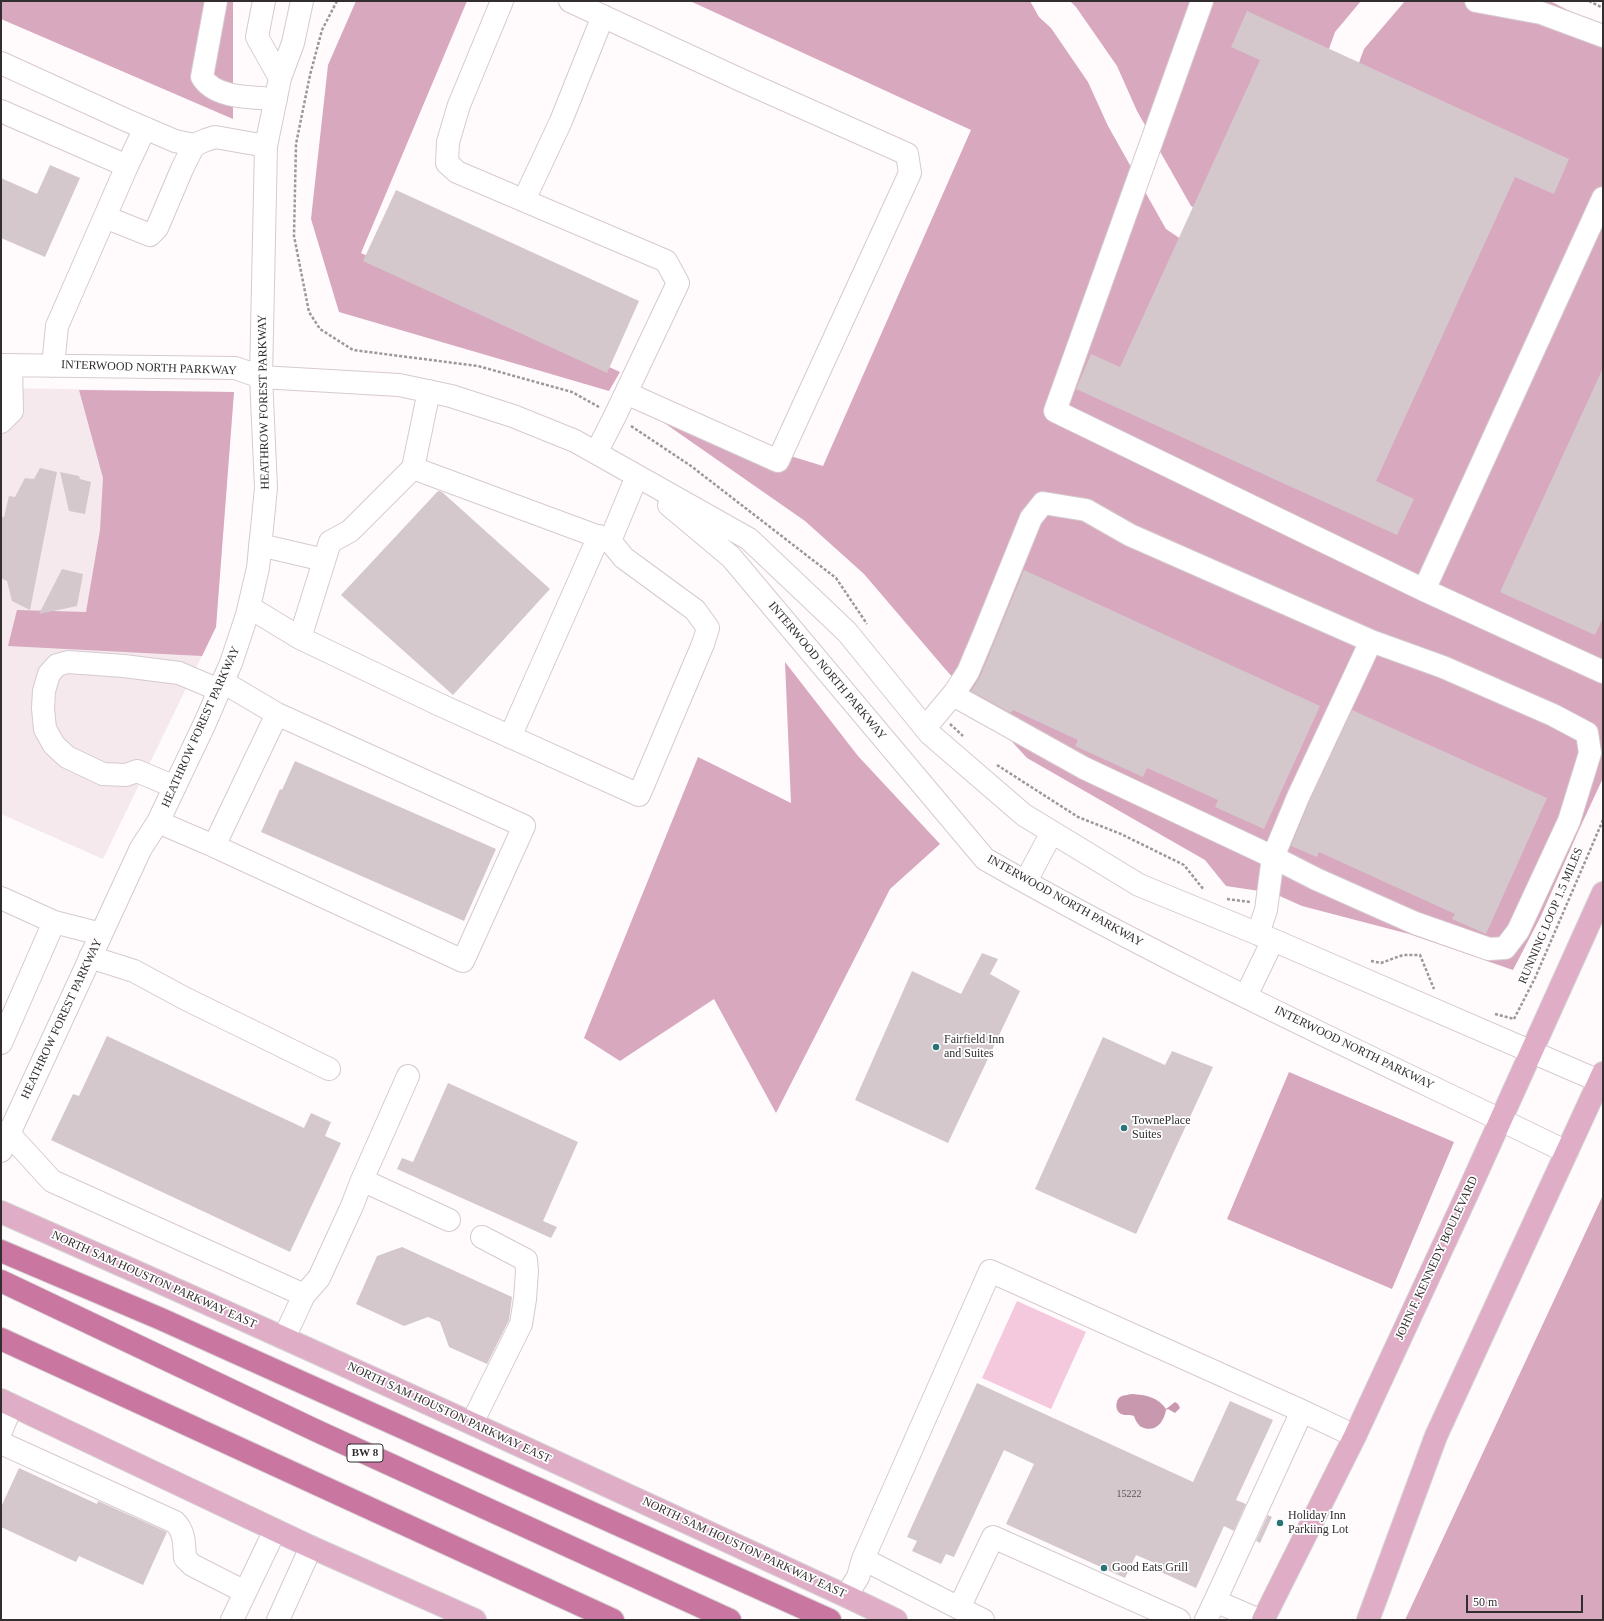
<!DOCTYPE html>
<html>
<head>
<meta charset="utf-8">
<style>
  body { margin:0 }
  #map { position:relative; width:1604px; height:1621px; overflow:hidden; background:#fffafc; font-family:"Times New Roman",serif }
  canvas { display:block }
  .frame { position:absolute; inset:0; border:2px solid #322d2f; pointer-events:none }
  .scale { position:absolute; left:1466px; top:1595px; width:117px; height:18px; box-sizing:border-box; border:2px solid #322d2f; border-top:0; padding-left:5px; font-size:12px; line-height:14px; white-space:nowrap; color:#322d2f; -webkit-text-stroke:3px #fff; paint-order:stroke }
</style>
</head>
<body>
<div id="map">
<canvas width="1604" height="1621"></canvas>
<div class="frame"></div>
<div class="scale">50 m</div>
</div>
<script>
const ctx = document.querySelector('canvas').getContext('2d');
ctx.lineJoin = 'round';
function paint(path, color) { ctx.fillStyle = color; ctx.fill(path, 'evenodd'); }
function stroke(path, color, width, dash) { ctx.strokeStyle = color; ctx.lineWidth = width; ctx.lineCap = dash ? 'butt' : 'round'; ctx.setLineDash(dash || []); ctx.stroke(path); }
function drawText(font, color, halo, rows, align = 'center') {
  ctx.font = font + ' "Times New Roman",serif'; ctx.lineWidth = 3.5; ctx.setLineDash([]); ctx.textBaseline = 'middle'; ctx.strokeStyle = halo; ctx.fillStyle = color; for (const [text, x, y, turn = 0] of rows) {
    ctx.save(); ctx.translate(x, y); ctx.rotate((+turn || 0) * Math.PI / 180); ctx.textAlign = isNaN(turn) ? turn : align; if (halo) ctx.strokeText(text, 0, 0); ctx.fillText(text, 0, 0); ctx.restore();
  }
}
const built = new Path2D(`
  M1 388 234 392 216 627 103 859 1 814Z`);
const green = new Path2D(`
  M1017 1301 1086 1332 1051 1409 982 1378Z`);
const forest = new Path2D(`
  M1 1H233V119L1 19Z
  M356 1H467L361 253 620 372 609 391 339 312 311 219 328 65Z
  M690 1H1030L1039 17 1051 28 1088 82 1108 126 1166 229 1215 262 1341 112 1364 49 1405 1H1550L1603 28V778L1578 832 1541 916 1513 970 1409 934 1302 906 1273 893 1226 886 1205 860 1027 758 946 670 864 574 805 521 650 413 823 466 971 130Z
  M1070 1H1361L1335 32 1310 102 1226 230 1191 206 1137 111 1117 66 1076 7Z
  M79 390 234 392 216 627 202 656 8 646 17 610 86 612 100 530 103 478Z
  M785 662 858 756 940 844 890 889 776 1113 714 999 620 1061 584 1038 698 757 791 803Z
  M1289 1072 1454 1142 1392 1289 1227 1219Z
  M1603 1195V1620H1405Z`);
const water = new Path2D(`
  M1132 1394C1146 1395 1158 1397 1166 1409L1175 1402 1178 1404 1180 1408 1175 1413 1168 1409 1166 1410C1164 1421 1157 1432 1144 1428 1143 1427 1140 1427 1139 1425 1137 1423 1135 1419 1134 1416 1130 1414 1126 1416 1121 1414 1115 1411 1115 1401 1120 1397 1123 1395 1128 1395 1132 1394Z`);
const building = new Path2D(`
  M1247 11 1569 159 1554 194 1515 177 1376 481 1414 499 1397 535 1076 389 1091 354 1120 367 1260 60 1231 47Z
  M50 165 80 178 45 257 1 238V178L37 194Z
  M396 190 639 301 607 373 363 261Z
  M1603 368V618L1595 635 1500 592Z
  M40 468 57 472 30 610 12 601 7 581 1 578V517H4L9 496 15 497 25 478 34 479Z
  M60 472 79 476 80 479 91 482 85 514 69 511Z
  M438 491 442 492 550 589 453 695 341 595Z
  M62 569 83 574 77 606 39 614Z
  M1024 570 1320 706 1264 829 1215 807 1218 800 1147 768 1143 777 1075 746 1078 740 1013 710 1011 713 971 691 980 677Z
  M1352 710 1547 798 1486 934 1452 919 1455 914 1319 852 1317 857 1291 846 1309 802Z
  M295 761 496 849 464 921 261 832 280 789 282 790Z
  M982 953 998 959 990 974 1020 991 948 1143 855 1100 912 971 961 994Z
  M107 1036 304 1128 311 1113 331 1122 325 1136 341 1143 290 1252 51 1140 73 1094 79 1096Z
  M1103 1037 1165 1065 1172 1051 1213 1067 1136 1234 1035 1189Z
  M448 1083 578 1142 543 1221 557 1227 551 1238 397 1169 402 1158 413 1162Z
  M402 1247 512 1297 509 1320 487 1364 449 1347 440 1322 428 1317 404 1326 356 1304 377 1256Z
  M977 1383 1193 1482 1230 1401 1273 1420 1236 1500 1246 1504 1234 1531 1224 1526 1196 1588 1161 1572 1164 1567 1136 1555 1125 1578 1006 1524 1034 1464 1004 1450 954 1557 946 1554 941 1564 912 1551 917 1541 907 1537Z
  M19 1468 97 1504 98 1501 167 1532 143 1585 79 1556 76 1562 1 1527V1507Z
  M1268 1515 1272 1517 1260 1543 1256 1541Z`);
const path = new Path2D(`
  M337 1 322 30 310 75 296 144 294 236 309 312 320 329 353 350 478 366 572 392 599 407
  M1589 1 1603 8
  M631 426 691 466 836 578 867 624
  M950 724 963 736
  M997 765 1078 817 1121 834 1184 865 1204 890
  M1227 899 1250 902
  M1371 961 1381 963 1403 955H1420L1434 989
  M1495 1014 1514 1019
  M1514 1019 1535 978 1603 820`);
const minor = new Path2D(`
  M216 1 202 77C215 99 253 97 276 99
  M264 1 257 37 280 78
  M502 1 459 105 448 142 447 163 457 172 666 261 678 283 615 416 596 453
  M570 1 743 81 907 154 910 173 778 461 626 393
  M1202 1 1055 411 1424 590 1603 672
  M1476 1 1541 13 1603 36
  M1 63 126 120 175 141 194 145
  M1 111 127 166 57 326 53 366
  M127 166 145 128
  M524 200 561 121 603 16
  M105 217 150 235 157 228 182 169 194 145 206 140 215 137 266 146
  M1 365 235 368 261 377 399 385 451 396 513 416 575 441 749 539 847 632 930 734 1024 815 1139 885 1273 940 1599 1081
  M1 422 12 411 11 365
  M413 468 429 391
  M669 505 731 557 985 859C1173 967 1372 1057 1567 1152
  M610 541 413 468 350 531 330 542 300 638 438 704 639 795 703 644 708 628 695 610 624 558 610 541 637 476
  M260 545 324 560
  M1424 590 1603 198
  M249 607 300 638
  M953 695 1084 768 1273 857 1298 797 1371 641
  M925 728 955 692 968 672 984 634 1031 518 1043 503 1086 510 1130 535 1371 641 1443 667 1553 715 1587 733 1590 753 1569 821 1518 931 1505 948 1489 949 1415 923 1316 879 1273 857 1266 910 1258 934
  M510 737 599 536
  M175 787 137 771 126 775 103 774 67 757 54 745 45 729 43 708 44 691 49 674 57 665 68 662 124 666 179 673 219 690
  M158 822 214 846 463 961 524 826 277 714 223 682
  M214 846 277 714
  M1026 881 1052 832
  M1 898 54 922 1 1043
  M54 922 101 934
  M90 957 134 971 186 999 329 1069
  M1246 996 1273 940
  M1 1132 9 1134 52 1181 304 1295 284 1338
  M1 1151 141 848 158 822 205 723 231 663 247 615 258 568 266 488 261 377 266 146 280 78 293 43 302 1
  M362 1180 449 1220
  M304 1295 319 1278 352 1206 362 1180 408 1076
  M472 1423 521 1324 525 1299 527 1271 526 1260 482 1237
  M1 1431 12 1405
  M1 1443 175 1522C185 1532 184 1544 185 1558L192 1565 245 1592
  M863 1559 959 1608
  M846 1596 858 1577 863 1559 990 1271 1302 1411 1355 1436
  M1215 1601 1302 1411
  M232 1620 275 1530
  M278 1620 311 1547
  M983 1620 959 1608 993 1537 1179 1620
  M1206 1620 1215 1601 1259 1620`);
const major = new Path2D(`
  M1 1212C284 1336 565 1466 846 1596L896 1620
  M1 1400 311 1547 475 1620
  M1263 1620 1355 1436 1469 1190 1603 893
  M1368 1620 1436 1436 1603 1073`);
const highway = new Path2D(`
  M1 1251 161 1319 830 1620
  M1 1281 317 1431 730 1620
  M1 1339 613 1620`);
const markers = [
  [936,1047,4,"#2a7478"],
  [1124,1128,4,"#2a7478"],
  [1280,1523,4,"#2a7478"],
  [1104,1568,4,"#2a7478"]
];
const numberNames = [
  ["15222",1129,1494]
];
const shields = [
  [365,1453,36]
];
const shieldNames = [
  ["BW 8",365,1453]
];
const streetNames = [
  ["INTERWOOD NORTH PARKWAY",149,368,2],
  ["HEATHROW FOREST PARKWAY",264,402,-91],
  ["INTERWOOD NORTH PARKWAY",827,671,50],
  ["HEATHROW FOREST PARKWAY",201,727,-66],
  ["INTERWOOD NORTH PARKWAY",1065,901,29],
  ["RUNNING LOOP 1.5 MILES",1551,916,-67],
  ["HEATHROW FOREST PARKWAY",62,1019,-65],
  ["INTERWOOD NORTH PARKWAY",1354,1048,26],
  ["JOHN F. KENNEDY BOULEVARD",1437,1258,-65],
  ["NORTH SAM HOUSTON PARKWAY EAST",154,1280,24],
  ["NORTH SAM HOUSTON PARKWAY EAST",449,1413,25],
  ["NORTH SAM HOUSTON PARKWAY EAST",744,1548,25]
];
const poiNames = [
  ["Fairfield Inn",944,1040],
  ["and Suites",944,1054],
  ["TownePlace",1132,1121],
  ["Suites",1132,1135],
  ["Holiday Inn",1288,1516],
  ["Parkiing Lot",1288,1530],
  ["Good Eats Grill",1112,1568]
];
paint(built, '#f5e9ee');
paint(green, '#f5c9dd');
paint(forest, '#d8a8be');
paint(water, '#c798ae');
paint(building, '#d4c8cd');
stroke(minor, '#d6cacf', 24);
stroke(major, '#d6d5d5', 24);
stroke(highway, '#d6d5d5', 24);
stroke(path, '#9c9799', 2.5, [3, 2]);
stroke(minor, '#fff', 22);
stroke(major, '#dfadc6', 22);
stroke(highway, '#c977a0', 22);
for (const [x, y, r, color] of markers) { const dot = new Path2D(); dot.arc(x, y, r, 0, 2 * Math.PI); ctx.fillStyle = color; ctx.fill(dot); stroke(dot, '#fff', 1.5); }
drawText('10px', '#5a5456', null, numberNames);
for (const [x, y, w] of shields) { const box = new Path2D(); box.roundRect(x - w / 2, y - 9, w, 18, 3); ctx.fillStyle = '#fff'; ctx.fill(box); stroke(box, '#322d2f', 1); }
drawText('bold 11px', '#322d2f', null, shieldNames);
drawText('12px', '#322d2f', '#fff', streetNames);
drawText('12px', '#322d2f', '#fff', poiNames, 'left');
</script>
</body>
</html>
